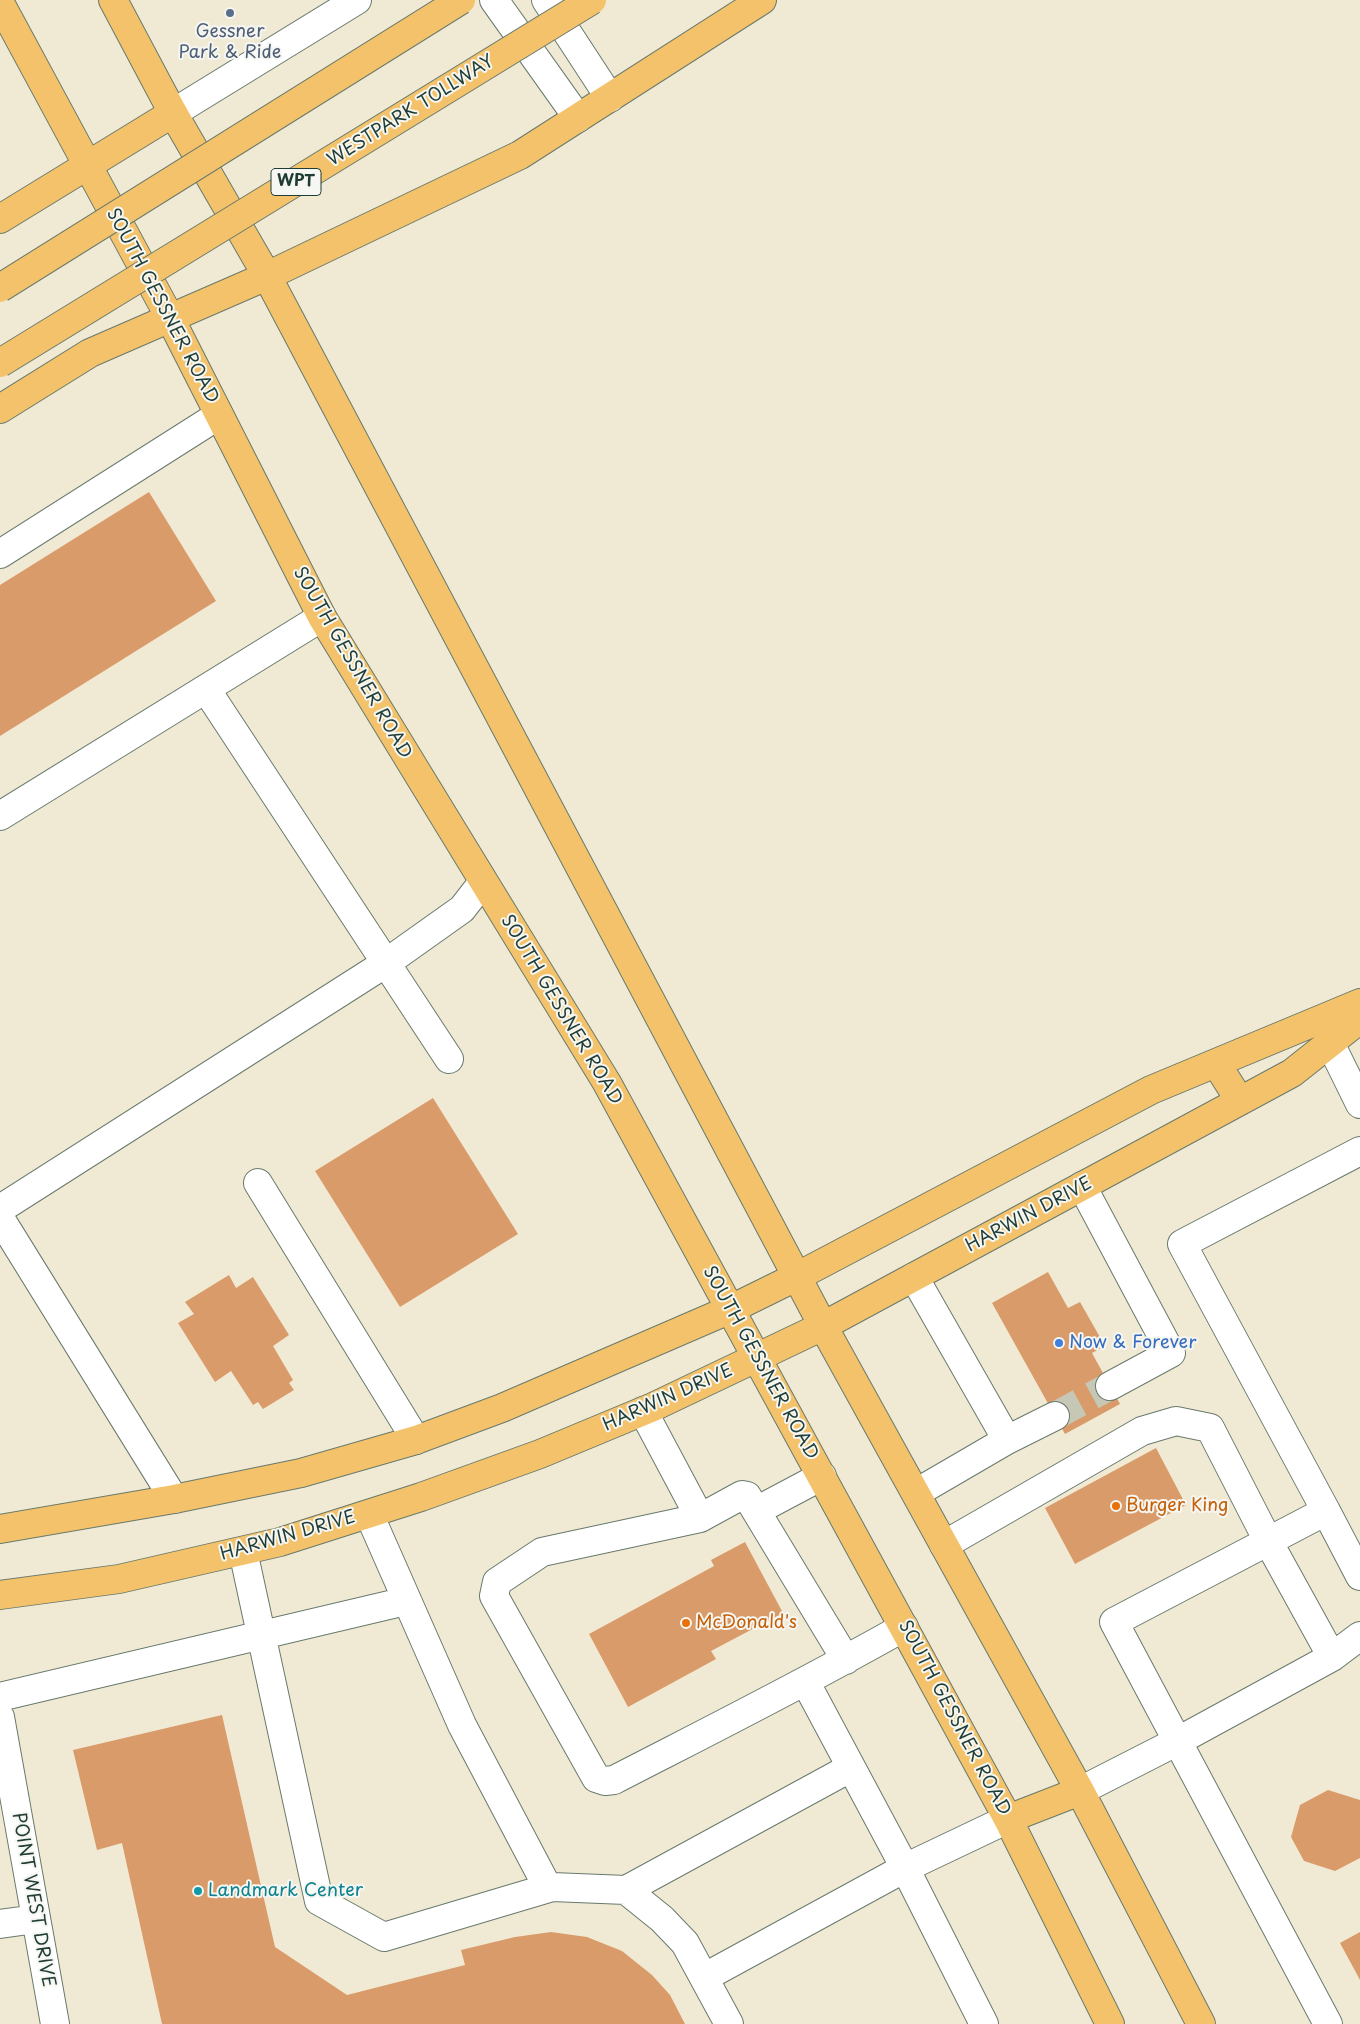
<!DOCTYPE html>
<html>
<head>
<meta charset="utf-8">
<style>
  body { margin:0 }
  canvas { display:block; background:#f0ead5 }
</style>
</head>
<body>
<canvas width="1360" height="2024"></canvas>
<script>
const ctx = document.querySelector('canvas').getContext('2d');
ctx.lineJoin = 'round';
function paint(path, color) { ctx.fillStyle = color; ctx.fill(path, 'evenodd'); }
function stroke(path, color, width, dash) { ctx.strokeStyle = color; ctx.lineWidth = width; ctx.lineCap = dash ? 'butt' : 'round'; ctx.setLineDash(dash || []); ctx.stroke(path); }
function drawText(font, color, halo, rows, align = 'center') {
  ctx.font = font + ' "Playpen Sans",sans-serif'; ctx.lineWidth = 4; ctx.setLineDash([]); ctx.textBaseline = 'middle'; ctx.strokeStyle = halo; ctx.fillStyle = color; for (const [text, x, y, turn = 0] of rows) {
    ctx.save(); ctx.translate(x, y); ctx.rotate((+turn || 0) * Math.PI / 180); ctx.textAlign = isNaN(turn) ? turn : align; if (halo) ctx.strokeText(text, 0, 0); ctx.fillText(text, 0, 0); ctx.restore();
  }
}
const building = new Path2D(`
  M149 492 216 601 0 736V585Z
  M433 1098 518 1234 400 1307 315 1171Z
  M1048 1272 1068 1308 1080 1302 1105 1346 1092 1353 1120 1404 1065 1434 992 1303Z
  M229 1275 236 1288 253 1277 289 1335 273 1346 293 1380 289 1383 294 1390 263 1409 258 1402 253 1405 231 1371 215 1382 178 1323 194 1314 185 1302Z
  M1156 1448 1186 1505 1075 1564 1045 1508Z
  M745 1542 783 1613 711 1651 716 1659 628 1707 589 1634 714 1566 711 1560Z
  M222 1715 275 1947 347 1995 465 1965 461 1950 515 1937 551 1932 587 1937 622 1951 652 1975 670 1995 685 2024H162L122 1843 97 1850 73 1750Z
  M1328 1790 1360 1800V1858L1335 1871 1304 1861 1291 1837 1300 1805Z
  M1360 1932V1980L1340 1943Z`);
const minorTunnel = new Path2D(`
  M1055 1416 1110 1386`);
const minor = new Path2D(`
  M494 0 578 118
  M546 0 610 98
  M173 113 357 0
  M0 554 219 415
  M206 689 449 1059
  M0 816 322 617
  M1330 1043 1360 1104
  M258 1183 416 1440
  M1082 1186 1171 1353 1110 1386
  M0 1209 386 963 462 909 483 882
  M0 1218 174 1499
  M914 1277 1007 1440 916 1493
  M643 1411 700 1518
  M1007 1440 1055 1416
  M756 1511 822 1476
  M1326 1511 1360 1576
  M369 1514 462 1725 548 1888
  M944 1545 1142 1431 1176 1421 1210 1428 1268 1541 1332 1657
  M243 1551 319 1901 384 1937 552 1887 626 1890 662 1919 685 1943 729 2024
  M846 1660 747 1496 742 1495 700 1518 542 1552 497 1582 494 1596 596 1778 605 1781 614 1780C711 1730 809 1681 904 1627
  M805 1681 905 1868 984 2024
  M0 1697 406 1601
  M0 1717 55 2024
  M1080 1791 1178 1741 1332 1657 1360 1636
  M626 1890 850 1768
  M0 1924 36 1919
  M705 1977 905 1868 1008 1819
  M1328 2024 1114 1622 1326 1511 1182 1244 1360 1151`);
const major = new Path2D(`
  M113 0 173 113 267 276 823 1326 1080 1791 1201 2024
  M0 3 170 318 322 617 607 1083 1008 1819 1110 2024
  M1216 1063 1240 1101
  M0 1529 174 1499 301 1473 416 1440 502 1408 731 1309 798 1276 1151 1090 1360 1003
  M0 1595 119 1579 280 1542 421 1497 540 1454 653 1407 823 1326 1292 1073 1360 1019
  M1008 1819 1080 1791`);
const highway = new Path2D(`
  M0 219 173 113
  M0 409 90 353 267 276 520 155 762 0`);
const highwayBridge = new Path2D(`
  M0 288 461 0
  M0 363 592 0`);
const markers = [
  [230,13,5,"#5c6f8a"],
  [1059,1343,5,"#3f7fe0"],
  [1116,1506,5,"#e8710a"],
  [686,1623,5,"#e8710a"],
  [198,1891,5,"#0f9aa8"]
];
const shields = [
  [296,182,50]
];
const shieldNames = [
  ["WPT",296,182]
];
const serviceNames = [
  ["Gessner",230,32],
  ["Park & Ride",230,53]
];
const streetNames = [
  ["WESTPARK TOLLWAY",411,111,-32],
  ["SOUTH GESSNER ROAD",162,306,62],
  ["SOUTH GESSNER ROAD",352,663,60],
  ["SOUTH GESSNER ROAD",561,1010,59],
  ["HARWIN DRIVE",1029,1215,-28],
  ["SOUTH GESSNER ROAD",760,1363,61],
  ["HARWIN DRIVE",668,1398,-24],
  ["HARWIN DRIVE",288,1536,-16],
  ["SOUTH GESSNER ROAD",954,1718,62],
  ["POINT WEST DRIVE",33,1900,80]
];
const shopNames = [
  ["Now & Forever",1069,1343]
];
const foodNames = [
  ["Burger King",1126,1506],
  ["McDonald's",696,1623]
];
const cultureNames = [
  ["Landmark Center",208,1891]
];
paint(building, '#da9b6a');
stroke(minorTunnel, '#c6c7b5', 28, [28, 14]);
stroke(minor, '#687a6c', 30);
stroke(major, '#687a6c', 30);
stroke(highway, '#687a6c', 30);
stroke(minor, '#fff', 28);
stroke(major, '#f3c26a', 28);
stroke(highway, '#f3c26a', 28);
stroke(highwayBridge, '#687a6c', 30, []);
stroke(highwayBridge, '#f3c26a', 28);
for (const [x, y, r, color] of markers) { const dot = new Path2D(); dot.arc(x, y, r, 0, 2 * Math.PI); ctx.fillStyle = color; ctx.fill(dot); stroke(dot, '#f6f6f2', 2); }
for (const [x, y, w] of shields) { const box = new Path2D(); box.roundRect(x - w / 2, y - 13.5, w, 27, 4); ctx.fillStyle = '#f6f6f2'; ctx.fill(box); stroke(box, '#1f3d34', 1); }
drawText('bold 16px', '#1f3d34', null, shieldNames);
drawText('18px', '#4e5e75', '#f6f6f2', serviceNames);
drawText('18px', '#1f3d34', '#f6f6f2', streetNames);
drawText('18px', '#366cbe', '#f6f6f2', shopNames, 'left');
drawText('18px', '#c56008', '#f6f6f2', foodNames, 'left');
drawText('18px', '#0d838f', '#f6f6f2', cultureNames, 'left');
</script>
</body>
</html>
